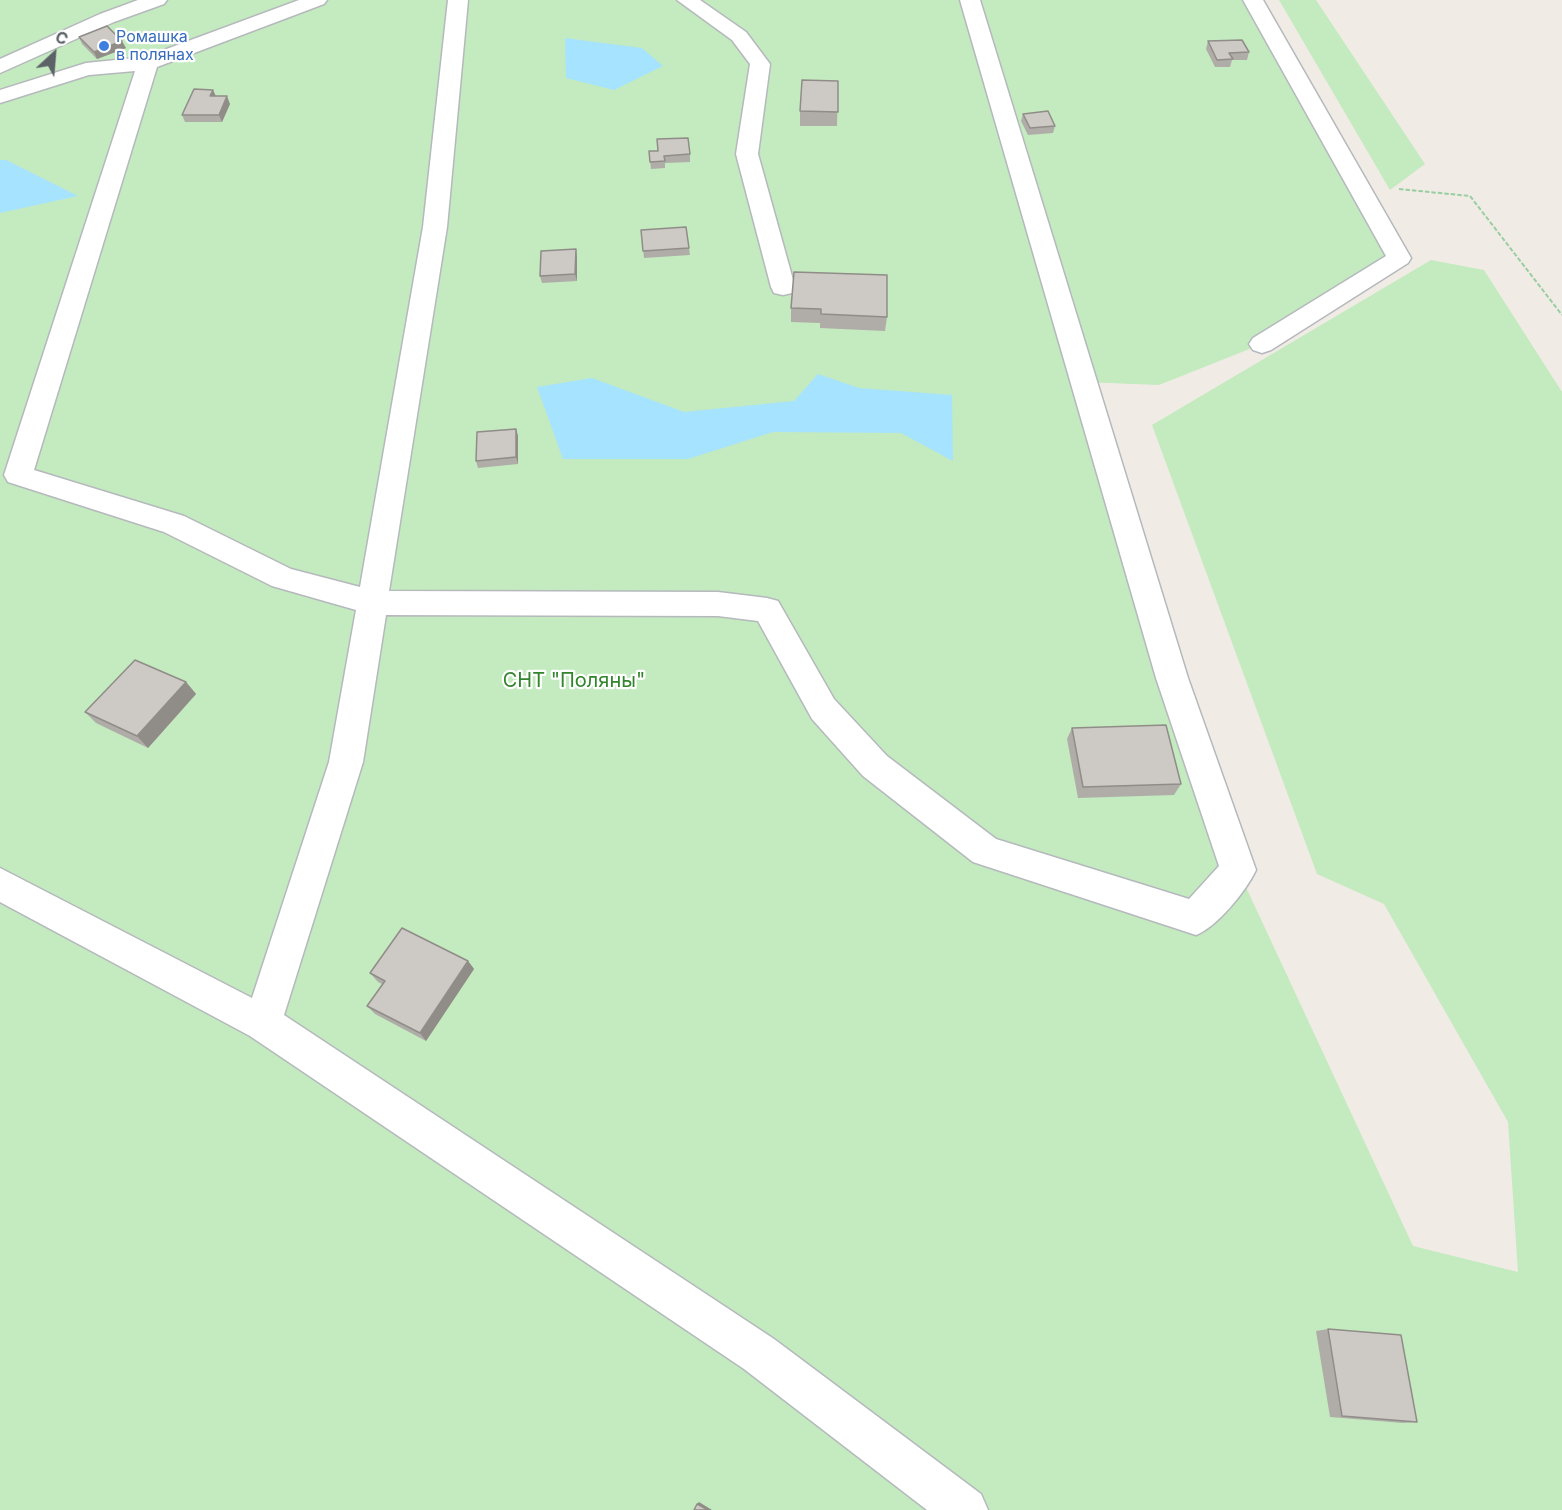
<!DOCTYPE html>
<html>
<head>
<meta charset="utf-8">
<style>
  body { margin:0 }
  #map { position:relative; width:1562px; height:1510px; overflow:hidden; background:#f0ece5; font-family:Inter,sans-serif }
  canvas { display:block }
  .north { position:absolute; left:24px; top:24px; width:60px; height:60px; -webkit-text-stroke:4px #fff; paint-order:stroke; rotate:26deg; font-size:16px; font-weight:700; line-height:24px; text-align:center; color:#5c6267 }
  .north::after { content:''; display:block; margin:auto; width:21px; height:27px; background:#5c6267; clip-path:polygon(50% 0,100% 100%,50% 72%,0 100%) }
</style>
</head>
<body>
<div id="map">
<canvas width="1562" height="1510"></canvas>
<div class="north">С</div>
</div>
<script>
const ctx = document.querySelector('canvas').getContext('2d');
ctx.lineJoin = 'round';
function paint(path, color) { ctx.fillStyle = color; ctx.fill(path, 'evenodd'); }
function stroke(path, color, width, dash) { ctx.strokeStyle = color; ctx.lineWidth = width; ctx.lineCap = dash ? 'butt' : 'round'; ctx.setLineDash(dash || []); ctx.stroke(path); }
function drawText(font, color, halo, rows, align = 'center') {
  ctx.font = font + ' Inter,sans-serif'; ctx.lineWidth = 4.5; ctx.setLineDash([]); ctx.textBaseline = 'middle'; ctx.strokeStyle = halo; ctx.fillStyle = color; for (const [text, x, y, turn = 0] of rows) {
    ctx.save(); ctx.translate(x, y); ctx.rotate((+turn || 0) * Math.PI / 180); ctx.textAlign = isNaN(turn) ? turn : align; if (halo) ctx.strokeText(text, 0, 0); ctx.fillText(text, 0, 0); ctx.restore();
  }
}
const green = new Path2D(`
  M0 0H1253L1399 258 1262 344 1159 385 1083 382 1238 870 1413 1246 1518 1272 1508 1122 1384 904 1317 874 1152 425 1431 260 1484 270 1562 392V1510H0Z
  M1279 0H1316L1425 164 1390 190Z`);
const water = new Path2D(`
  M565 38 642 48 663 66 614 90 566 78Z
  M6 160 78 196 0 213V160Z
  M818 374 859 388 952 395 953 461 901 433 773 432 688 459H563L537 387 592 378 684 412 794 401Z`);
const path = new Path2D(`
  M1399 189 1470 196 1562 315`);
const minor = new Path2D(`
  M138 0H167L164 4 114 22 0 73V59L100 14Z
  M299 0H327L324 4 157 67 34 470 184 516 291 569 360 587 423 227 448 0H468L447 227 389 591 718 592 767 598 778 601 834 699 887 756 996 839 1189 899 1219 866 1156 678 960 0H980L1188 678 1256 870C1246 891 1217 927 1196 935L973 862 863 776 812 719 758 621 718 616 386 615 363 762 284 1015 774 1339 981 1494 988 1510H927L744 1369 250 1036 0 902V868L252 998 329 762 356 610 272 586 164 532 8 482 4 475 135 71 89 75 0 103V90L86 63 145 57Z
  M677 0H700L746 32 770 64 758 154 795 287 792 293 783 295 774 293 771 287 736 154 750 64 732 40Z
  M1243 0H1263L1411 258 1408 263 1271 350 1262 353 1253 350 1249 344 1253 338 1386 256Z`);
const wall = new Path2D(`
  M79 37 126 48 97 59 82 44Z
  M1208 41 1249 52 1247 60H1232L1230 67H1215L1206 49Z
  M838 81 837 126H800V111Z
  M213 90 216 96 230 104 222 122H185L182 115Z
  M1023 114 1055 126 1053 133 1028 135 1021 121Z
  M649 151 690 154V162L665 163V168L651 169Z
  M686 227 690 255 644 258 641 230Z
  M577 257V281L542 283 540 276Z
  M794 272 887 317 885 331 820 328V323L791 322V308Z
  M516 429 518 436V464L478 468 476 461Z
  M186 682 196 694 148 748 96 723 85 712Z
  M1072 728 1181 784 1174 795 1078 798 1067 739Z
  M468 961 474 969 426 1041 375 1014 367 1006 382 984 378 982 370 973Z
  M1328 1329 1417 1422 1403 1423 1330 1417 1316 1331Z`);
const shadedWall = new Path2D(`
  M122 41 126 48 97 59 94 52Z
  M213 90 216 97 210 96Z
  M227 96 230 104 222 122 219 115Z
  M576 249 577 257V281L575 274Z
  M516 429 518 436V464L516 457Z
  M186 682 196 694 148 748 137 736Z
  M468 961 474 969 426 1041 420 1033Z
  M699 1502 712 1510H708L697 1504Z`);
const building = new Path2D(`
  M107 26 122 41 94 52 79 37Z
  M1242 40 1249 52 1229 53 1233 59 1217 60 1208 41Z
  M802 80 838 81V112L800 111Z
  M194 89 213 90 210 96H227L219 115H182Z
  M1048 111 1055 126 1030 128 1023 114Z
  M688 138 690 154 664 156 665 161 650 162 649 151H658L657 139Z
  M686 227 689 248 643 251 641 230Z
  M576 249 575 274 540 276 541 251Z
  M794 272 887 275V317L821 314V309L791 308Z
  M516 429V457L476 461 477 432Z
  M135 660 186 682 137 736 85 712Z
  M1166 725 1181 784 1083 787 1072 728Z
  M402 928 468 961 420 1033 367 1006 385 981 370 973Z
  M1328 1329 1401 1335 1417 1422 1342 1416Z
  M697 1504 708 1510H694Z`);
const markers = [
  [104,46,6,"#3f7fe0"]
];
const farShopnames = [
  ["Ромашка",116,37],
  ["в полянах",116,55]
];
const parkNames = [
  ["СНТ \"Поляны\"",574,681]
];
paint(green, '#c4eabf');
paint(water, '#a6e3ff');
stroke(minor, '#b5b9bd', 3);
stroke(path, '#99cea2', 2, [4.5, 2]);
paint(minor, '#fff');
paint(wall, '#b0ada9');
paint(shadedWall, '#908d89');
paint(building, '#cdc9c4');
stroke(building, '#908d89', 1.5);
for (const [x, y, r, color] of markers) { const dot = new Path2D(); dot.arc(x, y, r, 0, 2 * Math.PI); ctx.fillStyle = color; ctx.fill(dot); stroke(dot, '#fff', 2); }
drawText('16px', '#366cbe', '#fff', farShopnames, 'left');
drawText('20px', '#33852d', '#fff', parkNames);
</script>
</body>
</html>
